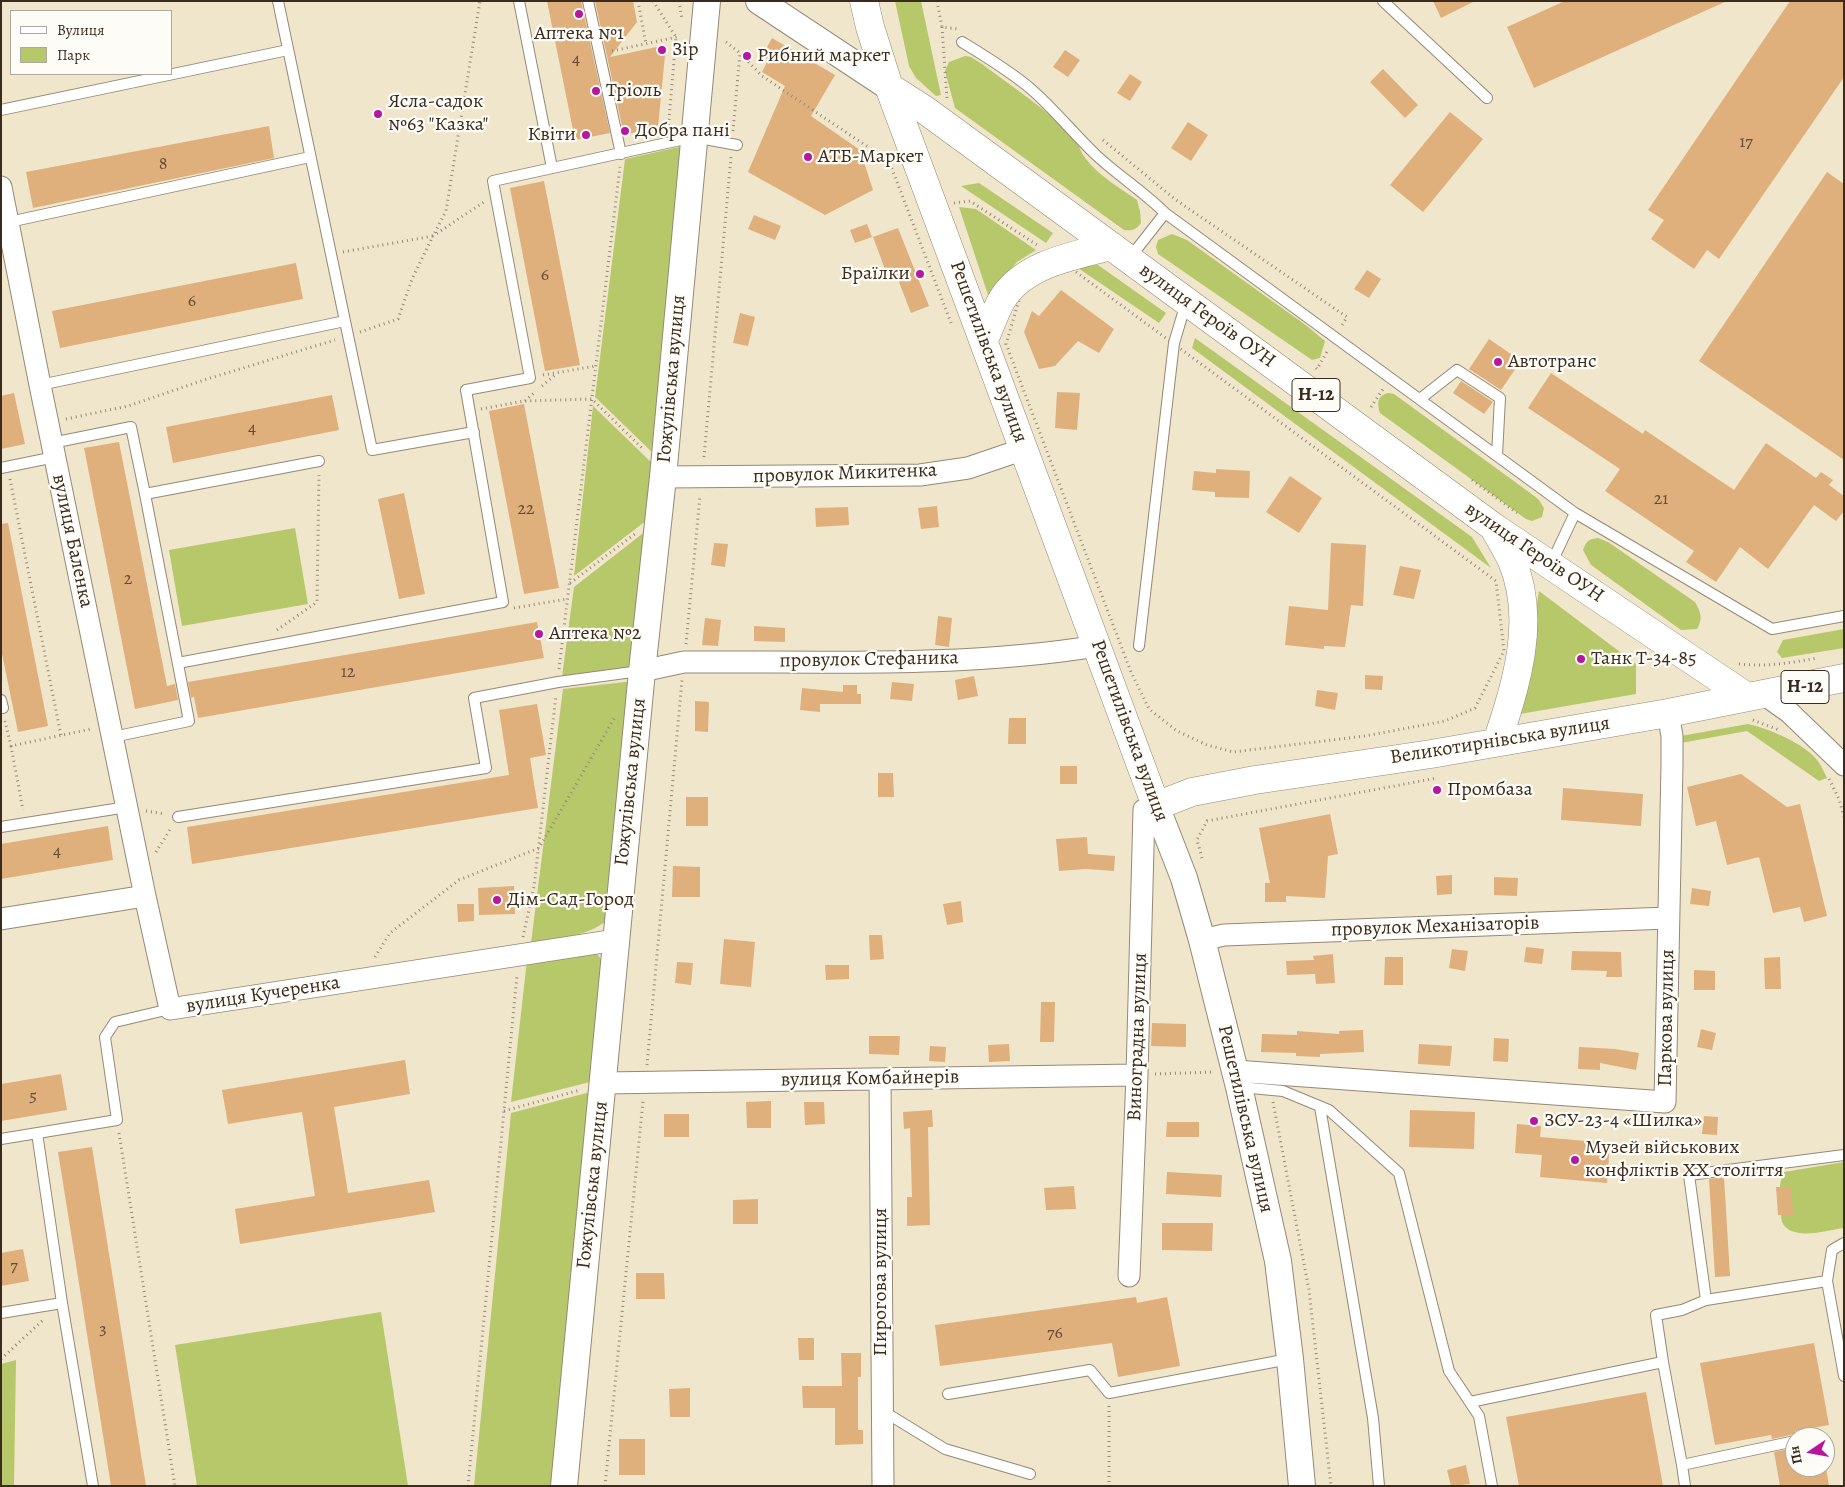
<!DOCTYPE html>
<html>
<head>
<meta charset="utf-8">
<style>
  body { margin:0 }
  #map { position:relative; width:1845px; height:1487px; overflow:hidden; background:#f0e6cc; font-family:Alegreya,serif }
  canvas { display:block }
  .frame { position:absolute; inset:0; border:2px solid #3b2a1e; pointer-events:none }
  .legend { position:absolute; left:10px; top:10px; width:162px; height:65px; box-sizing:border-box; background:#fdfcf7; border:1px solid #afa8a0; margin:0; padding:6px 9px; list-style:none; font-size:15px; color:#3b2a1e }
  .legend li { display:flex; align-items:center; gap:10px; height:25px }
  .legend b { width:25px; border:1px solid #afa8a0 }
  .north { position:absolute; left:1785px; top:1427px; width:50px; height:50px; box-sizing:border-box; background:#fdfcf7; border:1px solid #afa8a0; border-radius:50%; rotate:258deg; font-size:14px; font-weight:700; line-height:20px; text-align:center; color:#3b2a1e }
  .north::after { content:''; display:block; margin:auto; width:18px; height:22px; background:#b5179e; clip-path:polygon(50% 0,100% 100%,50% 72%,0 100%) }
</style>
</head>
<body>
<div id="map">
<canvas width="1845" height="1487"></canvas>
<div class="frame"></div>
<ul class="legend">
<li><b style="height:6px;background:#fff"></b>Вулиця</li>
<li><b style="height:14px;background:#b7c86b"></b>Парк</li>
</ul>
<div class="north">Пн</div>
</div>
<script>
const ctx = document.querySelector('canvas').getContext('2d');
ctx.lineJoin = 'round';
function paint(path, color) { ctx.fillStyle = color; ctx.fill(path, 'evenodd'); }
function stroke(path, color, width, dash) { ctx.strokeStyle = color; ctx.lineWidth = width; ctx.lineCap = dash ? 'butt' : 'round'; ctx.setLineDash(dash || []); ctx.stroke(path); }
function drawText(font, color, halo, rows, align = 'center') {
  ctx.font = font + ' Alegreya,serif'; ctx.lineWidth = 4.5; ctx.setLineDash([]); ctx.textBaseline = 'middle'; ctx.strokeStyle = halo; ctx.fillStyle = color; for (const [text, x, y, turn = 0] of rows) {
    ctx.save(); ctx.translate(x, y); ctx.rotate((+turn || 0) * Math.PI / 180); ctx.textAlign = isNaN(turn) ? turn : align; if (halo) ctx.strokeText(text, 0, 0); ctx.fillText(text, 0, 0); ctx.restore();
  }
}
const green = new Path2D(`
  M895 1H921L941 95 936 96 916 78 909 66Z
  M965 56 971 57 982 64C1012 87 1046 108 1072 136 1079 143 1080 152 1086 159 1099 176 1120 188 1137 200L1140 211 1141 223C1136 230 1132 231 1124 230L955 108 945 71 949 62Z
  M688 145 655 455 595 397 625 159Z
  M979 183 1053 233 1046 243 961 186Z
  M959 207 976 209 1036 250 1017 262 988 295Z
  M1172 234 1187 240 1307 326 1325 341 1320 358 1312 360 1158 254 1156 247 1158 240Z
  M1098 265 1166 313 1159 323 1075 266Z
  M1195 338 1472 537 1491 568 1192 348Z
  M1388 393 1394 394 1533 495 1539 500 1544 508 1542 517 1532 521 1526 519 1380 413C1377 403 1377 396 1388 393Z
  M593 406 655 466 651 517 574 576Z
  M651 527 636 666 562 677 574 587Z
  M295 528 308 604 182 626 169 550Z
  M1598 538 1608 542 1695 602C1701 613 1703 618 1697 629L1681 630 1591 565 1583 550C1586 541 1589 539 1598 538Z
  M1539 591 1636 664V694L1520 714Z
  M1844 629V648L1782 658 1777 652 1783 640Z
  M634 681 612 916C591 937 559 938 531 943L563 689Z
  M1748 724C1768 728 1805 744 1817 760 1821 765 1824 772 1827 778L1819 781 1747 731 1681 743V736Z
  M594 951 599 956 604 968 594 1081 511 1102 527 960Z
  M594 1091 555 1486H474L511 1113Z
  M1844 1162V1228C1828 1230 1791 1242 1782 1222 1781 1218 1781 1211 1781 1206 1780 1192 1778 1185 1784 1172Z
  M381 1312 408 1486H197L175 1345Z
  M16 1360 14 1486H1V1364Z`);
const building = new Path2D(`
  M547 1H581L610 133 575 140Z
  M595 1H633L637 22 610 57 666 45 658 127 624 135Z
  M1433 1H1475L1441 18Z
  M1565 1H1727L1534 88 1507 27Z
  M1790 1H1844V77L1719 259 1707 250 1694 269 1651 239 1664 220 1648 210Z
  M772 38 835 75 811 116 860 150 873 190 825 215 748 172 785 86 762 72 768 60 762 56Z
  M1065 50 1080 60 1068 77 1053 67Z
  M1383 69 1418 105 1405 118 1370 82Z
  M1130 74 1142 82 1130 101 1117 93Z
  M1450 112 1483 139 1423 212 1390 185Z
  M1188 122 1208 135 1191 161 1171 148Z
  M269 126 274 158 33 208 26 172Z
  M1827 172 1844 184V460L1699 361Z
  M544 181 580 365 545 371 510 188Z
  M754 215 781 226 775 240 748 229Z
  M867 224 872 237 855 243 850 230Z
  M898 228 929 306 911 313 897 277 889 280 873 237Z
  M296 263 303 299 60 348 52 311Z
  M1367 270 1381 279 1369 298 1354 289Z
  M1061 290 1114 329 1099 353 1078 341 1055 366 1039 369 1024 332 1032 311 1039 316Z
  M740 313 755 317 748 346 733 343Z
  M1489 339 1521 361 1501 390 1469 369Z
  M1551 373 1643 434 1645 430 1734 490 1766 443 1816 478 1821 472 1833 480 1829 485 1844 496V511L1836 521 1814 505 1768 569 1740 547 1716 582 1686 562 1694 551 1605 491 1620 469 1528 408Z
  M1461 381 1493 402 1484 414 1453 393Z
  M1057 392 1080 393 1077 430 1055 428Z
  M14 393 25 444 1 449V396Z
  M332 395 339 430 173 463 166 427Z
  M524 404 559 588 524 594 489 411Z
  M119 442 167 686 175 684 178 700 135 709 84 448Z
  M1216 469 1250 471 1249 498 1215 497V492L1192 490 1194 471 1216 473Z
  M1290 476 1322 498 1299 533 1266 512Z
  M404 493 425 594 399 599 378 499Z
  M937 506 939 527 921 529 918 508Z
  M848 507 849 525 816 527 815 508Z
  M8 523 48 726 18 732 1 649V524Z
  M714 543 728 544 725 567 711 565Z
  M1331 543 1366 545 1363 606 1351 605 1345 647 1324 646V649L1285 645 1289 606 1328 610Z
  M1400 566 1421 570 1414 599 1393 595Z
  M938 616 952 618 949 647 935 645Z
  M705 618 721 620 718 646 702 645Z
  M537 622 544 658 198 718 194 697 191 698 188 682Z
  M754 626 785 628V642L754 641Z
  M1365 675 1383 676 1382 690 1365 689Z
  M974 676 978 696 958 700 955 680Z
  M892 682 914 684 912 701 890 699Z
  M843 685H857V694H861V704H820V712L800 710 802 688 843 692Z
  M1317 690 1338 693 1335 710 1315 706Z
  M695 701 709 702 708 732 695 731Z
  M537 704 546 755 530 758 538 808 192 864 187 827 509 775 499 710Z
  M1009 718H1026V744H1008Z
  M1060 766H1077V784H1060Z
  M878 773H893L894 797H878Z
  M1741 774 1787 807 1800 804 1827 916 1804 922 1800 907 1773 913 1759 857 1727 865 1716 821 1696 826 1687 787Z
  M1563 788 1643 794 1641 826 1561 820Z
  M686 797H708V826H686Z
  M1330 814 1338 854 1328 856 1325 898 1286 896V902H1265V883H1270L1259 828Z
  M108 826 113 860 1 879V844Z
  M1087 837 1088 854 1115 856 1114 871 1086 869 1059 871 1056 839Z
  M673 866 700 867V897H672Z
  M1452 875V894L1437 895 1436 876Z
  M1494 877 1518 878 1517 896 1494 895Z
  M514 886 515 914 479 915 478 888Z
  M1692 888 1711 891 1709 906 1690 904Z
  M961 901 963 922 947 925 943 904Z
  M457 904H474V921L458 922Z
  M869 935H882L884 959 870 960Z
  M724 939 755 942 751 987 720 984Z
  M1526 947 1544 949 1542 964 1524 962Z
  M1452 949 1468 951 1465 971 1449 968Z
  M1572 951 1621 952 1622 977H1606L1607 971 1571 970Z
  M1333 954 1335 983 1316 984 1315 974 1287 975 1286 961 1314 960 1313 956Z
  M1385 957H1403V985H1384Z
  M1780 957 1781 989H1765L1764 958Z
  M677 962 693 963 691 985 675 983Z
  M825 965H849V979L826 980Z
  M1694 970 1715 971V990H1694Z
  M1041 1002H1055L1054 1042H1040Z
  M1152 1023 1186 1024V1047L1151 1046Z
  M1701 1029 1716 1033 1712 1050 1697 1047Z
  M1363 1030 1364 1052 1320 1054V1057L1296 1056V1053L1261 1052 1262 1034 1297 1035V1031L1339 1034V1031Z
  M869 1036H900L899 1055 869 1054Z
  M1494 1038 1509 1039 1508 1062 1493 1061Z
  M1009 1044 1010 1061 989 1062 988 1045Z
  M1419 1044 1452 1046 1450 1066 1418 1064Z
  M930 1046 946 1047 945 1062 929 1061Z
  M1579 1047 1615 1049 1639 1053 1636 1070 1600 1063V1070L1578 1069Z
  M405 1060 410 1094 334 1107 348 1193 429 1180 435 1212 240 1244 235 1209 315 1196 302 1112 228 1124 222 1090Z
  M61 1074 67 1110 1 1121V1084Z
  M771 1101V1128H747L746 1102Z
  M804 1102H824L825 1124 805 1125Z
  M932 1110 933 1127H928L930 1225 907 1226V1197H912L910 1128 904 1129 903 1112Z
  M1410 1110 1475 1112 1474 1149 1409 1147Z
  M664 1114H689V1137H664Z
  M1704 1116 1718 1117 1717 1135 1702 1134Z
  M1167 1122H1199V1137H1166Z
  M1517 1124 1541 1126 1540 1137 1610 1143 1607 1183 1540 1177 1542 1155 1515 1153Z
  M92 1147 146 1486H111L71 1233 58 1152Z
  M1167 1172 1222 1175 1221 1197 1166 1194Z
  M1724 1177 1730 1276 1715 1277 1709 1179Z
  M1074 1186 1076 1209 1046 1210 1044 1188Z
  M1776 1187H1791L1793 1215H1778Z
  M758 1199V1224H733V1200Z
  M1162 1223H1213L1212 1251 1162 1250Z
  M23 1249 29 1281 1 1286V1253Z
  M636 1273H664L665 1299H636Z
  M1136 1297 1137 1303 1167 1297 1180 1366 1118 1377 1112 1343 940 1366 935 1325Z
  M798 1338H814V1360H799Z
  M1814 1343 1829 1425 1795 1431V1434L1772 1439 1771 1435 1715 1445 1700 1363Z
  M841 1353H861V1377H858V1430H863V1444L835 1445V1408H803L802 1386H842Z
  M690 1388V1417H670L669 1389Z
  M1646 1392 1663 1486H1519L1506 1417Z
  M619 1439H645V1475H619Z
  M1795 1448V1467H1826L1829 1486H1780L1774 1452Z
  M1466 1465 1470 1484 1451 1486 1447 1470Z`);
const path = new Path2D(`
  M638 1 646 44
  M653 1 676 37 668 131
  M679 1 682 20
  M937 1 942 27 958 29
  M942 27 947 99
  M726 42 740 53 762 76 889 161 951 323
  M612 51 677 37
  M733 131 740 53
  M1103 140 1176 200 1347 317 1341 327
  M954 203 970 201 1037 245
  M343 252 433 236 446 211 480 1
  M1072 269 1496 581 1504 651 1475 708 1445 721 1365 736 1233 752 1207 745 1177 731 1149 709 1131 672 1006 344 1022 290 1033 280Z
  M360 332 398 319 412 279 433 236 484 202
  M1316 368 1317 369 1328 350
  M543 375 596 366
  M542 386 556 374
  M525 401 535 392
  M1371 407 1383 389
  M481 409 524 401 592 399 643 449
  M66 419 128 406 207 379 335 340
  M704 457 731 157
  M10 479 61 736
  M1472 480 1517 513
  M570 583 635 534
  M514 608 567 599
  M277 630 317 602 319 475
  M686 644 700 496
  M1739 664C1765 667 1791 663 1817 658
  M559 669 620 167
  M1753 720 1779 730
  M5 721 11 746 91 729
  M11 746 23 810
  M1829 779 1839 799 1844 817
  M146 811 165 814
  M156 852 171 828
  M1202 858 1197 840 1207 821 1437 778
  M523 937 534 887 556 695
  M375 957 390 933 459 880 539 848 615 717
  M647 1065 682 680
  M1155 1074 1214 1072
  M1273 1102 1309 1290 1331 1486
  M504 1111 580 1090
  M119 1133 175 1486
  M1 1359 43 1320
  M1109 1406V1486
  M468 1486 517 975
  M605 1486 643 1101`);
const service = new Path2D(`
  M278 1 372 450 474 432
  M519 1 552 168
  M588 1 621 154
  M1383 1 1487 98
  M962 42C985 56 1010 71 1031 89 1054 109 1073 133 1095 154 1117 175 1143 191 1165 213
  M1 110 288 50
  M9 222 310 157
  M1129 259 1165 213 1575 513 1551 564
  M40 385 345 321
  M1420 399 1457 370 1500 398 1497 455
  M52 443 131 427 145 494 319 461
  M1 468 55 457
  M1575 513 1772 629 1844 616
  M1139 646 1174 343 1186 303
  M178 663 503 602 466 390 530 378 493 181 694 137 737 145
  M1 700 3 708H1
  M113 737 189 721 145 494
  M178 817 486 768 474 698 558 682 640 671
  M1 827 127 807
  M1240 1087 1283 1091 1329 1110 1399 1173 1449 1371 1479 1416 1492 1486
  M1320 1107 1373 1418 1379 1486
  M1 1139 117 1120 105 1037 115 1022 170 1009
  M1844 1243 1832 1250 1827 1281 1844 1376
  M1706 1300 1689 1175 1844 1155
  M62 1303 93 1486
  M1 1313 62 1303 37 1133
  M948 1394 1090 1370 1109 1393 1289 1359
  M1470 1402 1663 1362
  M883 1411 945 1449 1030 1474
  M1682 1465 1663 1362 1656 1315 1682 1310 1706 1300 1827 1281
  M1685 1486 1682 1465 1795 1441`);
const minor = new Path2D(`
  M1 187 40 385 145 896
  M663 477 920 475 968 468 1024 449
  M642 671 684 662C821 661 962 668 1097 646
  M1765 695 1789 712 1844 765
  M1 919 145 896 170 1009 616 940
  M1202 940 1224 935 1668 918
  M1235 1071 1665 1102 1672 765V736L1668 713
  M880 1079 883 1486
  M604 1083 1137 1075
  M1129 1276 1137 1075 1144 810 1156 806`);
const tertiary = new Path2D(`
  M759 1 889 87
  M1156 806 1184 878 1202 940 1239 1087 1278 1261 1290 1359 1302 1486
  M564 1486 642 671 663 477 707 1`);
const primary = new Path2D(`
  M864 1 870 27 889 87 1156 806 1192 792 1255 780 1431 754 1668 713 1844 678
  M889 87 925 110 1111 246 1495 528 1747 697
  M984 340C990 327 995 311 1003 298 1026 263 1074 256 1111 246
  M1495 530C1501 540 1507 550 1512 561 1537 620 1516 685 1497 742`);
const markers = [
  [579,14,5,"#b5179e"],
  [662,50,5,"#b5179e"],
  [747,56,5,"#b5179e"],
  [596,91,5,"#b5179e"],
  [378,114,5,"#b5179e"],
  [625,131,5,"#b5179e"],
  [586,135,5,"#b5179e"],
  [808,157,5,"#b5179e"],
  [920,274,5,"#b5179e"],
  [1498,362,5,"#b5179e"],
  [539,634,5,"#b5179e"],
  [1581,659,5,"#b5179e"],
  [1437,790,5,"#b5179e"],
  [497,900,5,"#b5179e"],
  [1534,1121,5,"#b5179e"],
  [1575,1160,5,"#b5179e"]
];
const numberNames = [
  ["4",576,60],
  ["17",1746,143],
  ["8",163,165],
  ["6",545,276],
  ["6",192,302],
  ["4",252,429],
  ["21",1661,500],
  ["22",526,510],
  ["2",128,580],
  ["12",348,673],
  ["4",57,852],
  ["5",33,1097],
  ["7",14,1267],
  ["3",103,1330],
  ["76",1055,1334]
];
const shields = [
  [1316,395,48],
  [1805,687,48]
];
const shieldNames = [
  ["Н-12",1316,395],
  ["Н-12",1805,687]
];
const poiNames = [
  ["Аптека №1",579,34,"center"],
  ["Зір",672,50],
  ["Рибний маркет",757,56],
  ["Тріоль",606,91],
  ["Ясла-садок",388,102],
  ["№63 \"Казка\"",388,125],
  ["Добра пані",635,131],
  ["Квіти",576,135,"right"],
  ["АТБ-Маркет",818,157],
  ["Браїлки",910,274,"right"],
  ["Автотранс",1508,362],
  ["Аптека №2",549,634],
  ["Танк Т-34-85",1591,659],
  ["Промбаза",1447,790],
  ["Дім-Сад-Город",507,900],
  ["ЗСУ-23-4 «Шилка»",1544,1121],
  ["Музей військових",1585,1148],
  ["конфліктів ХХ століття",1585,1171]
];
const streetNames = [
  ["вулиця Героїв ОУН",1207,316,36],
  ["Решетилівська вулиця",988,352,70],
  ["Гожулівська вулиця",672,379,-85],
  ["провулок Микитенка",845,474,-2],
  ["вулиця Баленка",72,541,78],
  ["вулиця Героїв ОУН",1534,553,34],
  ["провулок Стефаника",869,660,-1],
  ["Решетилівська вулиця",1129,731,70],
  ["Великотирнівська вулиця",1500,741,-9],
  ["Гожулівська вулиця",631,782,-84],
  ["провулок Механізаторів",1435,927,-2],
  ["вулиця Кучеренка",263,995,-9],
  ["Паркова вулиця",1667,1018,-89],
  ["Виноградна вулиця",1138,1037,-88],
  ["вулиця Комбайнерів",870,1079,-1],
  ["Решетилівська вулиця",1245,1119,77],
  ["Гожулівська вулиця",593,1185,-84],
  ["Пирогова вулиця",881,1282,-90]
];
paint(green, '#b7c86b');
paint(building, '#dfb07c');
stroke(service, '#968875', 12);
stroke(minor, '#968875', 23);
stroke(tertiary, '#968875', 28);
stroke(primary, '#968875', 29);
stroke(path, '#968875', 3, [1, 4]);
stroke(service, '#fff', 10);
stroke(minor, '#fff', 21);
stroke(tertiary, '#fff', 26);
stroke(primary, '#fff', 28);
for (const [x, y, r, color] of markers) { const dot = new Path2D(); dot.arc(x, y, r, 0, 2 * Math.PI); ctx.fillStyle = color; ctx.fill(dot); stroke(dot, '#fdfcf7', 2); }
drawText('18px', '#644c36', null, numberNames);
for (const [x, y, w] of shields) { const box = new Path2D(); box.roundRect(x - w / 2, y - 16.5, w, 33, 4); ctx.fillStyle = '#fdfcf7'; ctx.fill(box); stroke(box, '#3b2a1e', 1); }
drawText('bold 19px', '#3b2a1e', null, shieldNames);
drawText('20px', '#3b2a1e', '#fdfcf7', poiNames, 'left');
drawText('20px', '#3b2a1e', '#fdfcf7', streetNames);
</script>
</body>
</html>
